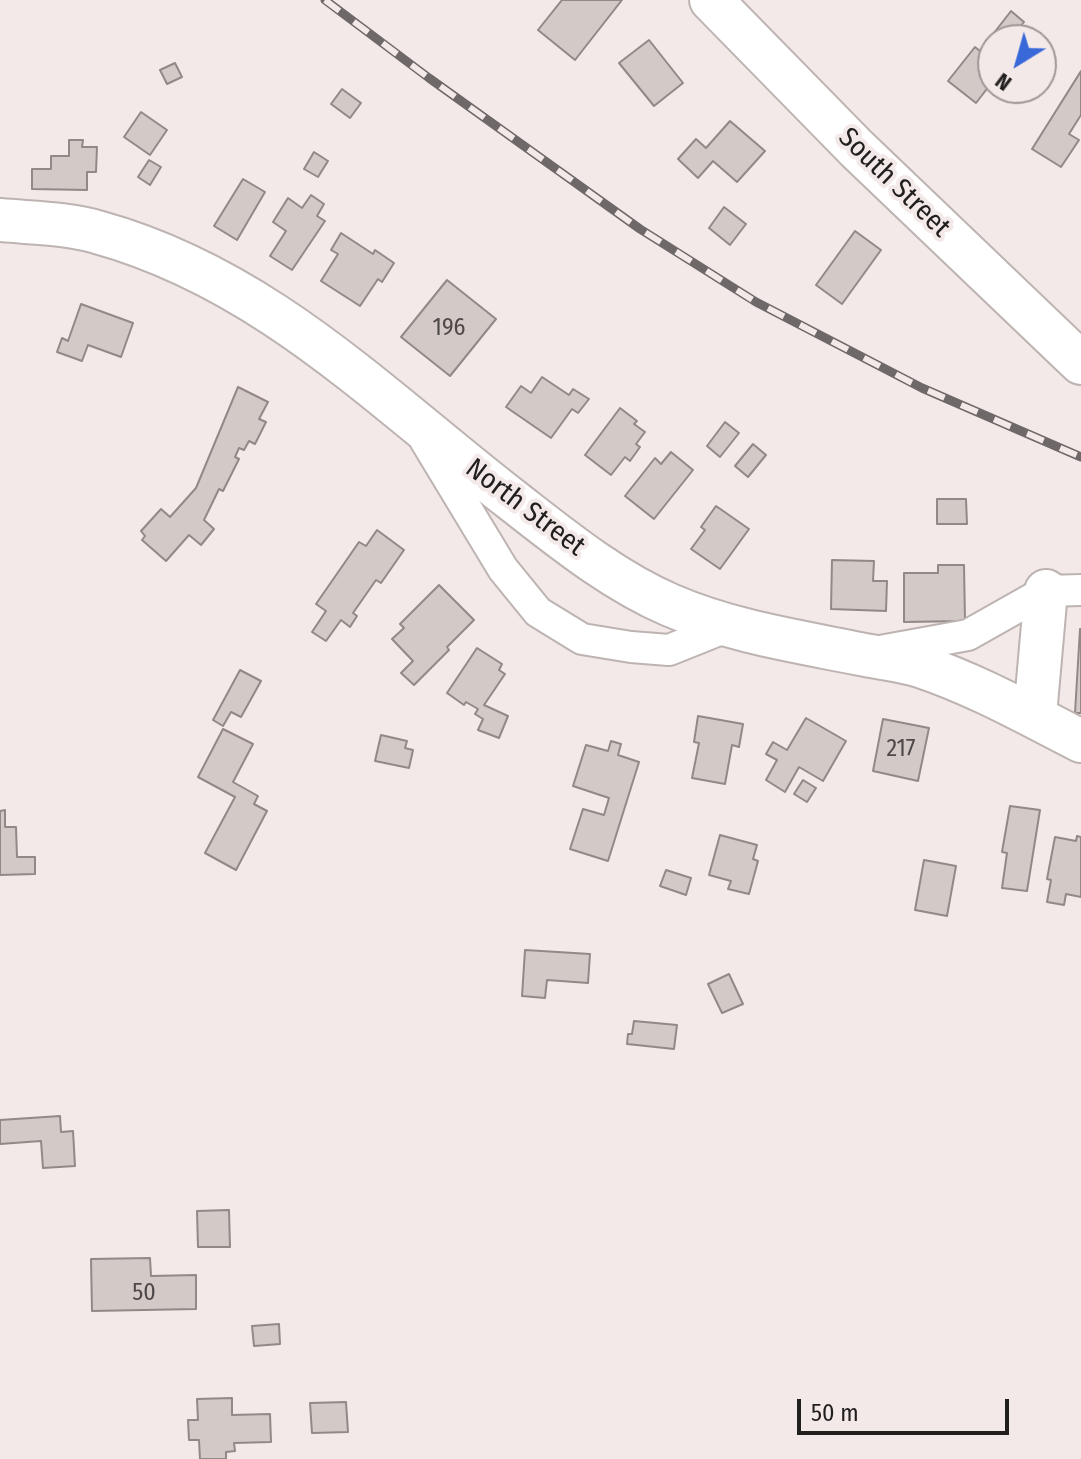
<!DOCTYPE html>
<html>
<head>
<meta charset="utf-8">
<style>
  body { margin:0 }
  #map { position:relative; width:1081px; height:1459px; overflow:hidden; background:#f3e9e8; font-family:"Fira Sans Condensed",sans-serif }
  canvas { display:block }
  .north { position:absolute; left:977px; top:24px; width:80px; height:80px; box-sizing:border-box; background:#f3e9e8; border:2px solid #9f9897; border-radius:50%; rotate:217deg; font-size:22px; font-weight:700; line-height:32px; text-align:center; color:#211e1e }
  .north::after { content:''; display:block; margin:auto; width:28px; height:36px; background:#3969d9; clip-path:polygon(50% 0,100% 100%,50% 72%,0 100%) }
  .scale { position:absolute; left:797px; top:1399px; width:212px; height:36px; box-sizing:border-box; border:4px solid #211e1e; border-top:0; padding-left:10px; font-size:24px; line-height:28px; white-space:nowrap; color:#211e1e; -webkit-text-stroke:6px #f3e9e8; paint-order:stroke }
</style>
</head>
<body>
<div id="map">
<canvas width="1081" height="1459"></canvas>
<div class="north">N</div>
<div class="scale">50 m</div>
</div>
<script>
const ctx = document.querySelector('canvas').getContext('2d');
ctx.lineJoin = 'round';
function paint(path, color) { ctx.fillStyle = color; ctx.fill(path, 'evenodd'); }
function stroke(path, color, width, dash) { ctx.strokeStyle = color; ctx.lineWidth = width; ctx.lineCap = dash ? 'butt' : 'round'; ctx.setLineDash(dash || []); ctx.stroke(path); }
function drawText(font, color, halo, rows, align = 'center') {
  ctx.font = font + ' "Fira Sans Condensed",sans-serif'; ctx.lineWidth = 8; ctx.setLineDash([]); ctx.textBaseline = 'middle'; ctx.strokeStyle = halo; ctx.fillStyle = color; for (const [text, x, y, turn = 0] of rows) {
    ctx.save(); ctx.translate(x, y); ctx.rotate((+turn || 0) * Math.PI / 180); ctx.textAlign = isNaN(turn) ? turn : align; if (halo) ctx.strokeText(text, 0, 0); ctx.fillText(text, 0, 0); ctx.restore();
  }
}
const building = new Path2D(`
  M562 0H622L575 60 538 30Z
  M1011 11 1024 22 1017 31 1021 33 1016 40H993V81L976 103 948 81 975 47 980 51Z
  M649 40 683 83 654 106 619 63Z
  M175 63 182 77 167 84 160 70Z
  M1081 71V115L1069 134 1079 140 1061 167 1032 149Z
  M342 89 361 103 350 118 331 104Z
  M141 112 167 130 150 155 124 137Z
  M730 121 765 151 737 182 713 161 698 178 678 159 696 139 706 148Z
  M69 140H83L82 147H97L96 172H87V190L32 189V169H51V156H69Z
  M314 152 328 161 318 177 304 169Z
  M149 160 161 167 150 185 138 177Z
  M243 179 265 192 237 240 214 226Z
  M311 195 324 204 317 216 325 221 292 270 270 256 286 231 273 222 288 198 302 208Z
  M724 207 746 224 730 245 709 228Z
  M855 231 881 250 842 304 816 285Z
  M341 233 373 254 375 250 394 263 382 282 378 279 360 306 321 281 338 254 331 250Z
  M447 280 496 319 450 376 401 337Z
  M81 304 133 323 121 357 88 345 82 361 57 352 62 338 68 341Z
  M542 377 569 395 573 389 589 399 578 413 572 409 551 438 506 407 521 386 531 393Z
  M238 387 268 402 259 419 266 422 255 444 249 441 244 450 239 448 235 457 239 459 223 491 219 489 204 520 214 529 201 545 189 535 166 561 142 540 145 536 141 531 161 509 170 517 196 488Z
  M620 408 637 421 634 424 645 432 636 444 640 447 630 461 625 457 611 475 585 455Z
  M725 422 739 433 720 457 707 446Z
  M753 444 766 455 748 477 735 466Z
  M671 452 693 470 654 519 625 496 655 458 661 464Z
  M937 499H966L967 524H937Z
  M716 506 749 529 720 569 691 549 705 530 701 527Z
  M377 530 404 550 381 583 376 580 353 613 357 616 350 627 341 620 326 641 312 632 326 611 316 604 359 542 366 546Z
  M832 560 874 561 873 581H887L886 611 831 609Z
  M938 565H964L965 621 904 622V573H938Z
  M439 585 474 620 447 647 449 650 414 685 401 673 413 661 392 639 404 628 400 624Z
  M1080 629H1081V713H1075Z
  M477 648 502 664 499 670 505 674 484 705 508 716 499 738 478 730 483 719 475 714 478 709 466 702 464 705 447 693Z
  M240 670 261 681 241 717 231 712 223 726 213 720Z
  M698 716 743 724 739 747 732 745 725 784 692 778 699 743 694 742Z
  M806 718 846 741 823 781 799 767 785 792 766 780 777 760 766 754 773 742 787 750Z
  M883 719 929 728 918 781 873 771Z
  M223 729 253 744 233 782 258 796 254 804 267 811 236 870 205 853 235 797 198 777Z
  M381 735 407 741 405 748 413 750 409 768 375 761Z
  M611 741 621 744 618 755 639 762 608 861 570 849 583 809 604 815 609 798 573 786 586 745 608 751Z
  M803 780 816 788 807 802 794 794Z
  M1010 806 1040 810 1027 891 1002 888 1007 853 1002 852Z
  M5 810V827H16L17 857H35V874L0 875V811Z
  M720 835 757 845 753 859 758 861 749 894 728 889 731 881 709 875Z
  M1077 836 1081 837V897L1066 894 1064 905 1047 902 1051 880 1047 879 1055 837 1076 841Z
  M924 860 956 866 947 916 915 910Z
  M666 870 691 878 686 895 660 886Z
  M525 950 590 954 588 983 547 980 545 998 522 996Z
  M729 974 743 1004 722 1013 708 984Z
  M634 1021 677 1025 674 1049 627 1044 628 1034H632Z
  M60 1116 61 1132 73 1131 75 1166 43 1168 41 1141 0 1144V1120Z
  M229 1210 230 1247H198L197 1211Z
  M150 1258 151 1276 196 1275V1309L92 1311 91 1259Z
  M279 1324 280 1344 254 1346 252 1326Z
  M232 1398V1415L270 1414 271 1442 234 1443 235 1451 226 1452V1459H200L199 1440H189L188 1420H198L197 1399Z
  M346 1402 348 1432 312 1433 310 1403Z`);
const street = new Path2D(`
  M425 440 503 569 538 612 582 639 631 647 669 650 729 626
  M880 651 968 635 1046 591 1081 590`);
const secondary = new Path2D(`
  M711 0 857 149 1081 363
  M0 220C31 223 67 223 97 232 264 278 379 397 512 500 561 538 612 580 670 605 730 631 795 641 860 654 879 658 901 660 920 666 977 685 1028 714 1081 741
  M1035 715 1046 591`);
const rail = new Path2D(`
  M325 0 429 78 640 229 756 302 922 388 1081 457`);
const numberNames = [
  ["196",449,328],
  ["217",901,749],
  ["50",144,1293]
];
const streetNames = [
  ["South Street",894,183,44],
  ["North Street",525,508,37]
];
paint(building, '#d3cac8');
stroke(building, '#928987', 2);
stroke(street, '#bdb4b2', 34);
stroke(secondary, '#bdb4b2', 46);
stroke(street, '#fff', 30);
stroke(secondary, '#fff', 42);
stroke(rail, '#6e6968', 9);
stroke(rail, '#f3e9e8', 6, [18]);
drawText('24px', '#4e4948', null, numberNames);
drawText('28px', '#211e1e', '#f3e9e8', streetNames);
</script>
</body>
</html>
